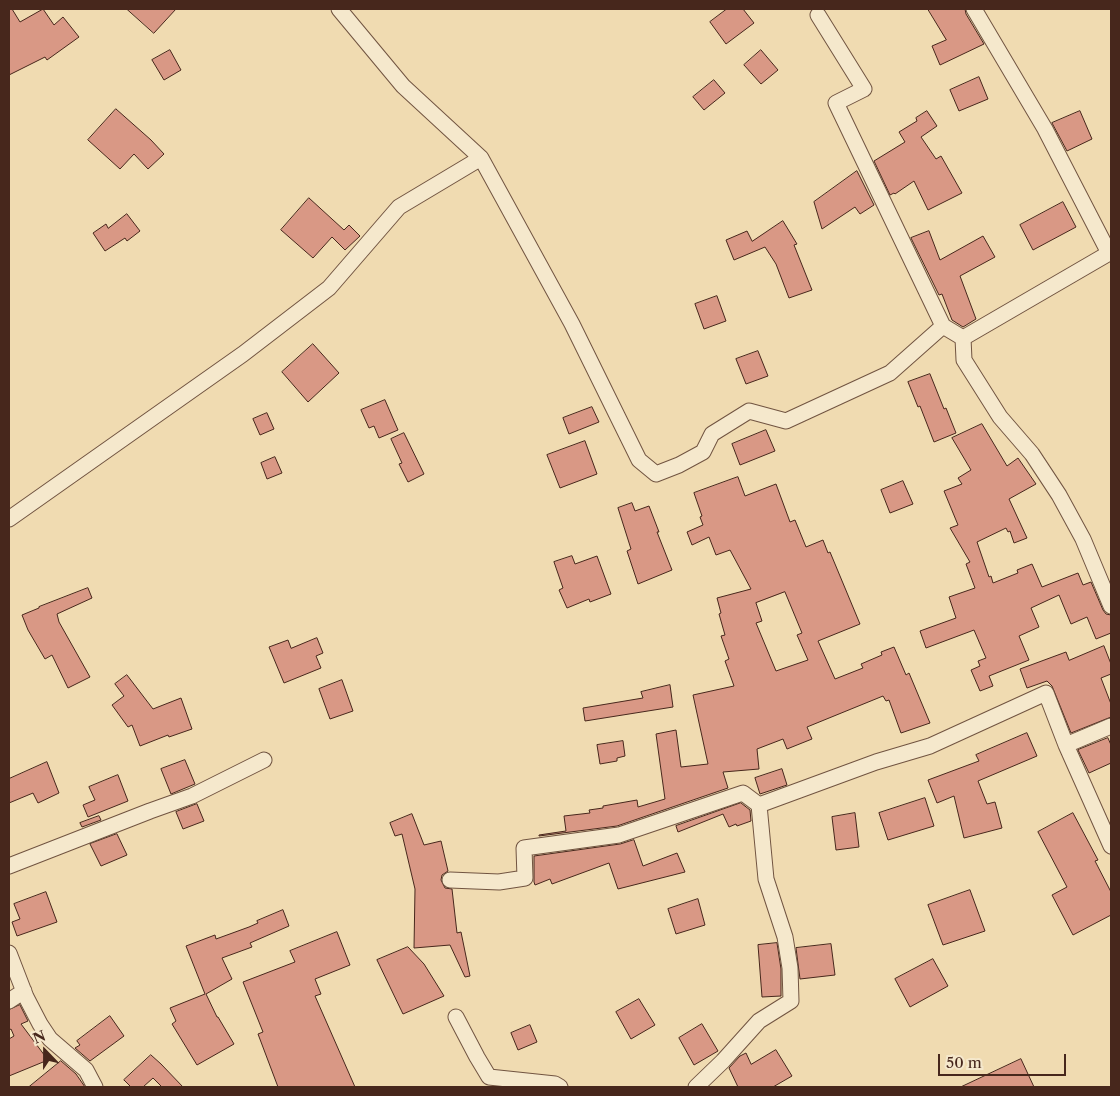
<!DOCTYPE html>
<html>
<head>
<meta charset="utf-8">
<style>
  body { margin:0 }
  #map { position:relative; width:1120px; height:1096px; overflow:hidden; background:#f0dbb1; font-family:"Libre Caslon Text",serif }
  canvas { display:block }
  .frame { position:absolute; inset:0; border:10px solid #47271c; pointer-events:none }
  .north { position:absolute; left:20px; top:1026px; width:50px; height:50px; -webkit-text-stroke:4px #f5e8cc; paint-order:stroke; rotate:338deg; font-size:14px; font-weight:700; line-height:20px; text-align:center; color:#47271c }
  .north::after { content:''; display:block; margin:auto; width:18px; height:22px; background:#47271c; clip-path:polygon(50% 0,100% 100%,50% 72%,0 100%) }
  .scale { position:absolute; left:938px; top:1054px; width:128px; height:22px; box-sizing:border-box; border:2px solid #47271c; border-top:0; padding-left:6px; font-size:15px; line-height:18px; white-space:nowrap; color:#47271c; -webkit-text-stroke:4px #f5e8cc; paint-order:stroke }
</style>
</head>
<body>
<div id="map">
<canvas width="1120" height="1096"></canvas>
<div class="frame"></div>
<div class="north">N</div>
<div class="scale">50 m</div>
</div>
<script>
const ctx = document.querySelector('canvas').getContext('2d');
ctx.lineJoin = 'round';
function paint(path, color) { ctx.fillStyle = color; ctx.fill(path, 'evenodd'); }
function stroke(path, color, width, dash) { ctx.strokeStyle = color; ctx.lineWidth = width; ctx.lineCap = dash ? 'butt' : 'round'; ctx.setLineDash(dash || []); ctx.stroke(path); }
const building = new Path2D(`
  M9 9H12L20 22 43 9 54 25 63 17 79 37 47 60 45 57 9 75Z
  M127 9H176L154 33Z
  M727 9H743L754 23 726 44 710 22Z
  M928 9H965L966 14 984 44 940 65 932 46 946 40Z
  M170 50 181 70 164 80 152 60Z
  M761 50 778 70 761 84 744 65Z
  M979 77 988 99 959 111 950 90Z
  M714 80 725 93 704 110 693 97Z
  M116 109 151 140 164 154 148 169 134 154 120 169 88 140Z
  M927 111 937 126 921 137 936 159 941 156 962 193 928 210 914 181 895 194 894 193 890 195 874 161 905 142 899 132 917 121 916 118Z
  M1080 111 1092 139 1067 151 1052 123Z
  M857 171 874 205 860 214 855 207 822 229 814 202Z
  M309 198 344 230 349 225 360 236 345 250 332 237 313 258 281 230Z
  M1063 202 1076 227 1033 250 1020 225Z
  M127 214 140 231 127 241 125 238 105 251 93 233 106 224 108 228Z
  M783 221 797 244 794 245 812 290 789 298 776 264 765 247 734 260 726 240 747 231 752 241Z
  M929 231 940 260 983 236 995 257 960 276 976 319 963 327 952 320 942 294 939 295 911 238Z
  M717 296 726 321 704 329 695 304Z
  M313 344 339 373 308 402 282 372Z
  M758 351 768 376 746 384 736 359Z
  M930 374 944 409 946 408 956 433 934 442 920 406 918 407 908 382Z
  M385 400 398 430 379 438 374 426 369 428 361 410Z
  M592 407 599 422 569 434 563 418Z
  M267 413 274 429 260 435 253 419Z
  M982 424 1007 466 1018 458 1036 484 1009 499 1027 538 1014 543 1010 531 1008 532 1006 528 977 542 989 577 991 576 993 583 1018 573 1017 570 1032 564 1042 587 1078 573 1083 585 1091 582 1103 610 1106 614 1111 615V633L1096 639 1087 617 1071 624 1059 595 1031 608 1039 627 1019 636 1029 660 989 676 993 686 980 691 971 670 980 666 978 661 986 658 974 630 926 648 920 631 956 618 949 597 975 588 966 564 970 562 950 528 958 525 944 491 962 484 958 478 971 470 952 438Z
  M766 430 775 451 740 465 732 444Z
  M404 433 424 474 408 482 399 464 402 463 391 439Z
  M585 441 597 474 560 488 547 455Z
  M275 457 282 473 267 479 261 463Z
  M738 477 745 496 776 484 790 522 795 520 806 547 823 540 828 553 830 552 860 624 818 641 835 679 863 668 861 664 882 655 881 652 894 647 906 675 909 673 930 723 901 733 889 700 886 701 883 696 807 727 812 739 787 749 783 739 757 749 759 769 723 772 728 788 617 826 539 836V835L566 831 564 816 590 813 589 810 603 808V806L637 800 638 807 665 799 656 734 676 730 681 767 708 764 693 695 734 686 725 661 729 659 721 636 725 635 719 614 721 613 717 598 751 589 730 550 716 555 709 537 692 545 687 532 703 525 700 517 702 516 694 493ZM785 592 802 633 797 635 808 660 776 671 756 623 762 621 756 603Z
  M903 481 913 504 890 513 881 490Z
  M632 503 635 511 649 506 659 532H657L672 570 638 584 627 551 631 549 618 508Z
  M572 556 575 564 597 556 611 594 590 602 589 599 567 608 559 590 563 588 554 562Z
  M88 588 92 598 57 614 59 622 90 677 68 688 52 655 45 659 28 630 22 615 39 608V607Z
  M317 638 323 653 316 656 321 668 284 683 269 647 288 640 291 648Z
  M1104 646 1111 664V674L1101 678 1111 704V717L1071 733 1052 686 1047 681 1027 688 1020 669 1066 652 1069 660Z
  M127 675 153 709 181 698 192 729 169 737 168 735 140 746 132 725 128 727 112 705 124 696 115 684Z
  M342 680 353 711 330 719 319 689Z
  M670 685 673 707 585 721 583 708 643 698 641 692Z
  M1027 733 1037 756 978 781 987 804 995 802 1002 828 964 838 954 796 937 803 928 780 979 761 976 755Z
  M1108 738 1111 745V763L1089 773 1078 750Z
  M623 741 625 756 617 758V761L600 764 597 745Z
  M185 760 195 784 171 794 161 769Z
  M47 762 59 793 38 803 33 793 9 803V779Z
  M782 769 787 785 760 794 755 778Z
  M118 775 128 801 88 817 83 805 95 800 89 787Z
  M925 798 934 826 888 840 879 813Z
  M741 803 750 810 751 821 737 826 736 824 729 827 723 814 678 832 676 826Z
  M197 804 204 821 183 829 176 812Z
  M855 813 859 847 836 850 832 817Z
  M1073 813 1098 860 1095 861 1111 892V915L1073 935 1052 895 1067 887 1038 832Z
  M412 814 424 845 441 841 448 871 442 875 441 880 445 888 452 889 457 933 461 932 470 976 465 977 450 945 414 948 415 889 402 834 395 836 390 823Z
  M99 816 101 820 82 827 80 823Z
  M117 834 127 855 101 866 90 844Z
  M634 840 643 866 677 853 685 872 618 889 609 863 552 884 550 879 535 885 534 882V856L620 844Z
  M970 890 985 931 943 945 928 905Z
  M46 892 57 922 17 936 12 922 20 919 14 904Z
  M698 899 705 925 676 934 668 909Z
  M283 910 289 926 250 943 252 947 222 958 232 979 206 994 217 1017H218L234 1044 197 1065 172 1024 176 1021 170 1008 205 994 186 946 215 935 216 939 249 927 258 923 257 921Z
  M337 932 350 965 315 979 321 994 315 996 355 1087H278L258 1034 263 1032 243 982 295 962 290 951Z
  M777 943 781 969V996L762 997 758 945Z
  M831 944 835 975 800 979 796 948Z
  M408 947 424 964 444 996 403 1014 377 960Z
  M933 959 948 986 910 1007 895 979Z
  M639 999 655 1025 631 1039 616 1012Z
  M20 1005 28 1021 21 1024 48 1060 9 1076V1039L14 1036 11 1029 9 1030V1010Z
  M110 1016 124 1036 90 1061 75 1048 80 1045 77 1041Z
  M702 1024 718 1051 694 1065 679 1038Z
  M530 1025 537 1042 518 1050 511 1033Z
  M776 1050 792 1076 773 1087H738L729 1068 740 1056 746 1053 751 1064Z
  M151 1055 161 1064 183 1087H162L153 1078 143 1087H131L124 1080Z
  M1021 1059 1034 1087H961Z
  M61 1061 76 1074 85 1087H29Z`);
const street = new Path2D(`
  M974 9 1045 129 1109 253
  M818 15 864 89 836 103 943 326 963 338
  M481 158 572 324 639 460 656 474 679 465 703 452 712 434 749 411 786 421 890 373 943 326
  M1111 252 963 338 964 360 1000 417 1032 454 1059 495 1083 539 1111 606
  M9 519 243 354 329 288 399 207 481 158 403 86 339 9
  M1066 745 1111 726
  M9 866 150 811 192 796 264 760
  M450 880 499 882 525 878 524 848 619 835 743 793 759 805 876 762 930 746 1046 693 1066 745 1111 846
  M9 953 26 997 40 1024 50 1039 86 1070 95 1087
  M9 1001 24 991
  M456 1017 477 1057 489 1077 555 1084 560 1087
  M696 1087 723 1061 759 1021 791 1001 790 968 785 937 766 879 759 805`);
paint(building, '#d99885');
stroke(building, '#47271c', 1);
stroke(street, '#715441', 17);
stroke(street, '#f5e8cc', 15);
</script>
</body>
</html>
